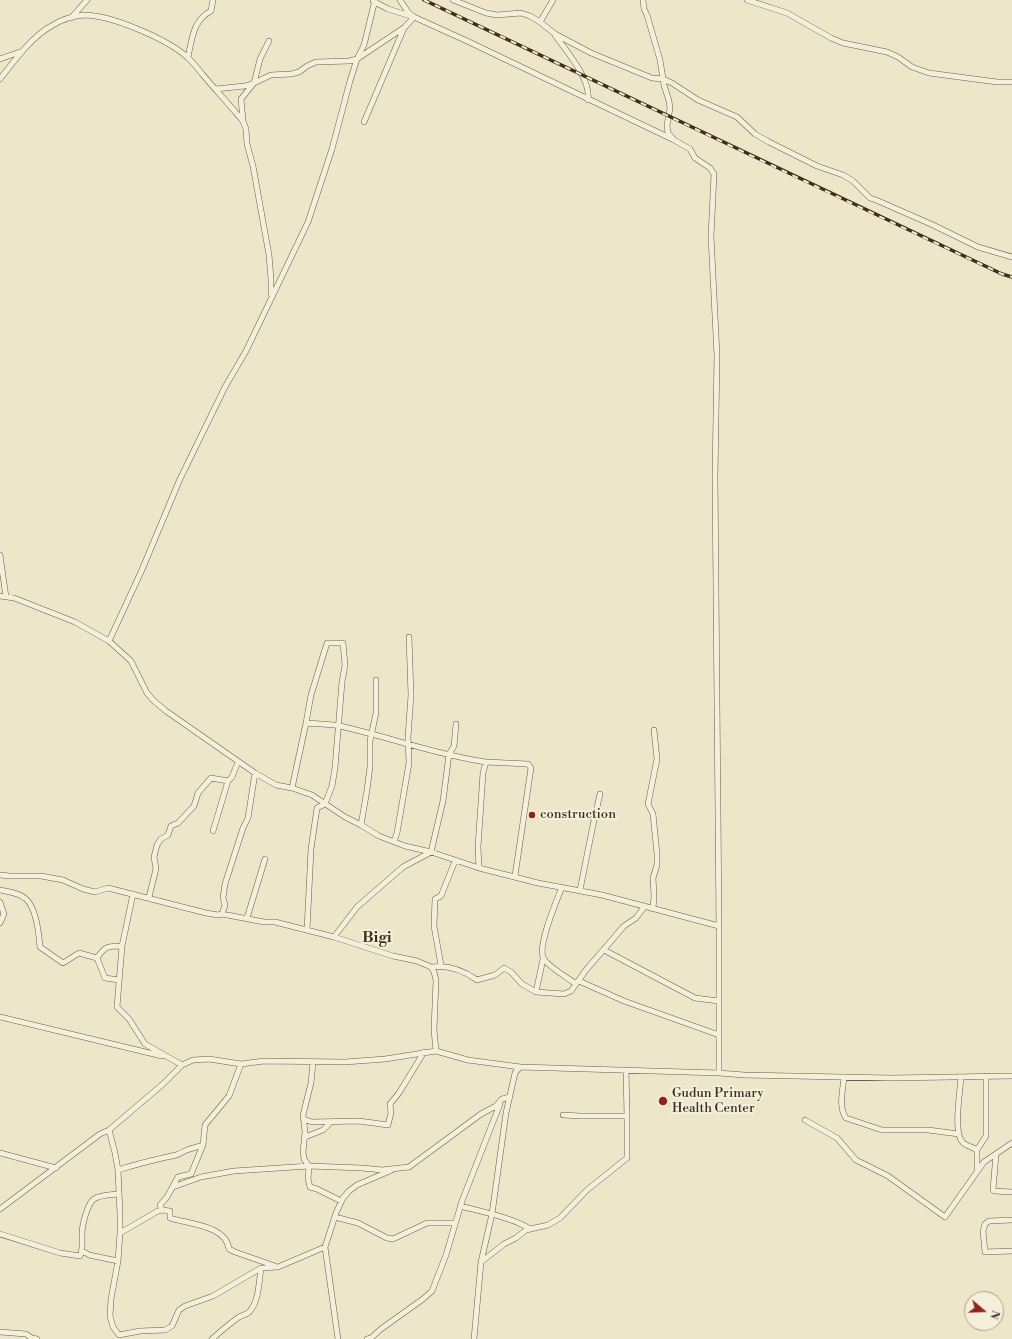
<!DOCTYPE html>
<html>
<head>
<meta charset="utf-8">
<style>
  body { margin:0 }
  #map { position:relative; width:1012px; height:1339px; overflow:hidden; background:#eee6c8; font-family:"Libre Bodoni",serif }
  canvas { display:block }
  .north { position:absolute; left:964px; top:1291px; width:40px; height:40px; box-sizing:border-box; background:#f4efdb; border:1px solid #aca28e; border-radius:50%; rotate:109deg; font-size:11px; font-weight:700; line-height:16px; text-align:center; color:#3f2e1a }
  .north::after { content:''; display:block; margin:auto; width:14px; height:18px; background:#8f2418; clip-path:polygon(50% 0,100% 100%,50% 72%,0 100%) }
</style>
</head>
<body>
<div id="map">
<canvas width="1012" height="1339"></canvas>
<div class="north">N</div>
</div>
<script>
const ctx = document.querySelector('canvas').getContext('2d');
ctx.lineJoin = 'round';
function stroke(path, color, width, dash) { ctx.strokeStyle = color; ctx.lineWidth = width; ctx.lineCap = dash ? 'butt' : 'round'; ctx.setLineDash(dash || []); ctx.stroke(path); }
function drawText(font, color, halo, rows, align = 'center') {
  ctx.font = font + ' "Libre Bodoni",serif'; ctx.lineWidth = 4; ctx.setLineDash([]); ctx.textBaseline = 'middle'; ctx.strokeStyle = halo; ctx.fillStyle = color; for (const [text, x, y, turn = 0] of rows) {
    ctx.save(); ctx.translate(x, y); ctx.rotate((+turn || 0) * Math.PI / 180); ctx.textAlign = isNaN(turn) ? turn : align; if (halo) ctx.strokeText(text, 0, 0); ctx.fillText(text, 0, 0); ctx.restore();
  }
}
const street = new Path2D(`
  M400 0 408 12 414 17
  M453 0 486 13 497 15 521 13 530 16 540 22 555 34 591 53 652 78 663 79 672 83 698 100 737 117 755 134 769 142 817 166 843 175 853 181 870 198 876 200 933 225 978 247 1012 257
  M643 0 644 9 647 15 660 60 664 85 669 101 670 108 667 125 668 133 674 140 690 149 695 158 710 168 714 174 711 237 717 355 715 477 719 926V1073L744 1075 891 1078 1012 1076
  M747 0 787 13 831 38 843 43 887 52 898 57 912 67 929 73 997 82H1012
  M373 1 388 9 414 17 467 41 672 139
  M71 18 87 0
  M540 22 553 0
  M555 35C567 52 591 79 588 100
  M188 57C192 39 193 20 211 11L213 0
  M0 59 20 52
  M0 79C14 61 32 36 53 25 61 20 74 16 84 15 111 15 167 39 187 57 193 62 198 69 203 75 214 88 226 101 237 114L243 121 246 129 247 144 253 166 269 255 271 279V294
  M215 89 245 86 254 83 271 75 291 74 299 72 307 66 316 62 349 61 357 59 405 27 414 17
  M243 121 241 99 254 83 260 59 269 41
  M364 122 404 28
  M0 555 6 597
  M0 596 14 598 75 622 109 641 131 661 147 693 154 701 166 711 255 773 276 785 292 788 312 795 345 817 361 825 379 836 405 846 431 852 479 868 538 883 602 895 719 926
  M109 641 141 572 180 479 225 387 246 351 308 222 332 149 350 81 357 59 364 45 375 0
  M306 723C317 724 329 724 340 726 389 737 437 755 486 762
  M292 788 306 723 311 695 327 643H343L345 665 342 682 335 768 332 786 325 804 317 808 311 849 307 930
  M361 825 367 790 370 767V741L376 713V680
  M213 831 228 781
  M394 841 397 833 409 763 408 737 411 695 409 637
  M479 868 478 847 483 773 486 762 528 764 531 768 515 876
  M0 875 10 876H41L63 880 83 889 95 892 108 888 206 913 218 915 222 914 264 922H275L334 937 393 956 417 961 431 967 434 972 436 980 434 1030 436 1051
  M562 887C557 900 536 948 544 959 549 967 565 976 573 982L577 983
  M0 890C9 892 20 893 26 899 36 908 39 934 40 947L63 963 79 953 97 958 105 978 119 980
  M580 890 593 825 600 794
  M133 894 122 946 117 1007 129 1019 145 1044 182 1065
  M149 897 156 869 154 857 157 845 161 839 168 835 171 826 178 823 194 806 198 793 211 778 228 781 232 777 238 762
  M0 902 4 914 0 923
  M653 909 654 896 653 878 657 865V854L653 814 648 804 657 759 654 730
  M222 914 225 905 223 898 225 884 243 828 248 818 255 773
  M247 918 265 859
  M334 937 357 907 403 867 431 852 443 801 449 754 454 746 456 724
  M604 950 695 998 719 1001
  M97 958C105 946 108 946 122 946
  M441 965 434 926 435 899 441 896 455 861
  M431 967C448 965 463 970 477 980L495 975 504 968 511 972 522 984 536 992 564 994 571 991 586 970 624 926 636 918 645 906
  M579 981 624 1001 719 1035
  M536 992 543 959
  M0 1017 162 1056
  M313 1062 311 1083 303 1115 305 1132 303 1152 304 1159 309 1166 308 1179 310 1187 317 1189 341 1201
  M844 1077C843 1090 838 1107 846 1118L882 1130H928L959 1134
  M961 1077C960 1092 954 1128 961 1140 965 1147 972 1146 977 1150V1170
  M563 1115 580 1116H627
  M303 1119 312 1122 359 1121 388 1125 391 1113 390 1104 399 1093 424 1052
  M805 1120 837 1138 856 1160 888 1176 945 1217 984 1162 1012 1143
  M109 1130 115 1153 118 1170 120 1214V1233L118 1261 111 1299 110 1316 113 1327 119 1335 140 1331 165 1330 172 1326 179 1310 185 1306 213 1296 261 1268 278 1267 325 1247
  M305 1137 323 1130 331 1122
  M977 1150 986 1136V1076
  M0 1153 56 1168
  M996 1154 993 1190 994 1191 1012 1192
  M118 1170C137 1164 157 1159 176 1155 180 1154 184 1151 187 1150 192 1148 198 1147 203 1145
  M173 1187 201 1177 234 1171 309 1166 362 1168 382 1170 409 1167 481 1114 496 1106 502 1099 510 1097
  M460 1206C479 1211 514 1218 530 1229
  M0 1209 100 1134 109 1130 163 1084 182 1065 193 1060 209 1059 241 1064 264 1061 345 1062 385 1059 436 1051 468 1060 520 1067 719 1073
  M162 1210 160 1205 167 1197 178 1177 191 1174 203 1145 205 1125 229 1096 241 1064
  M335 1217 358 1223 387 1238 393 1239 427 1223H454
  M1012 1220 989 1221 985 1224 983 1231 985 1252 1012 1251
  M120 1233 158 1211 162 1210 170 1211V1218C188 1224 226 1225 229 1249L235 1252 275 1266
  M0 1234 60 1253 80 1256C83 1249 82 1242 82 1234 82 1226 87 1204 94 1199 100 1195 111 1195 118 1194
  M82 1252 86 1253 89 1255 118 1261
  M481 1262 504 1244 516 1238 526 1230 548 1225 560 1218 587 1190 627 1158V1116L626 1070
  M0 1332 26 1334 32 1338 37 1339
  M212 1339C221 1331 229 1324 239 1317 243 1315 248 1314 250 1311 259 1301 259 1281 261 1268
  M338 1339 325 1247 336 1213 343 1198 349 1191 357 1185 392 1170
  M367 1339 371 1338 381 1329 423 1299 432 1291 446 1255 462 1201 500 1104
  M474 1339 481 1262 492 1214 506 1113 515 1073 520 1067`);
const rail = new Path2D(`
  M424 0C617 91 809 184 1002 274L1012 277`);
const markers = [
  [532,815,4,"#8f2418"],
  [663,1101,5,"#8f2418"]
];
const poiNames = [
  ["construction",540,815],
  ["Gudun Primary",672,1094],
  ["Health Center",672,1109]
];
const quarterNames = [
  ["Bigi",377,938]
];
stroke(street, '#6b5c46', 6);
stroke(street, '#f4efdb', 5);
stroke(rail, '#3f2e1a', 3.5);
stroke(rail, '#f4efdb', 2, [6]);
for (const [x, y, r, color] of markers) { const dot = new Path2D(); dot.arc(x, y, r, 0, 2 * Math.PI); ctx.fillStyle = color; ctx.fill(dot); stroke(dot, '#f4efdb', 1.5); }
drawText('13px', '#3f2e1a', '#f4efdb', poiNames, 'left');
drawText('bold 15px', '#3f2e1a', '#f4efdb', quarterNames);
</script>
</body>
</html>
